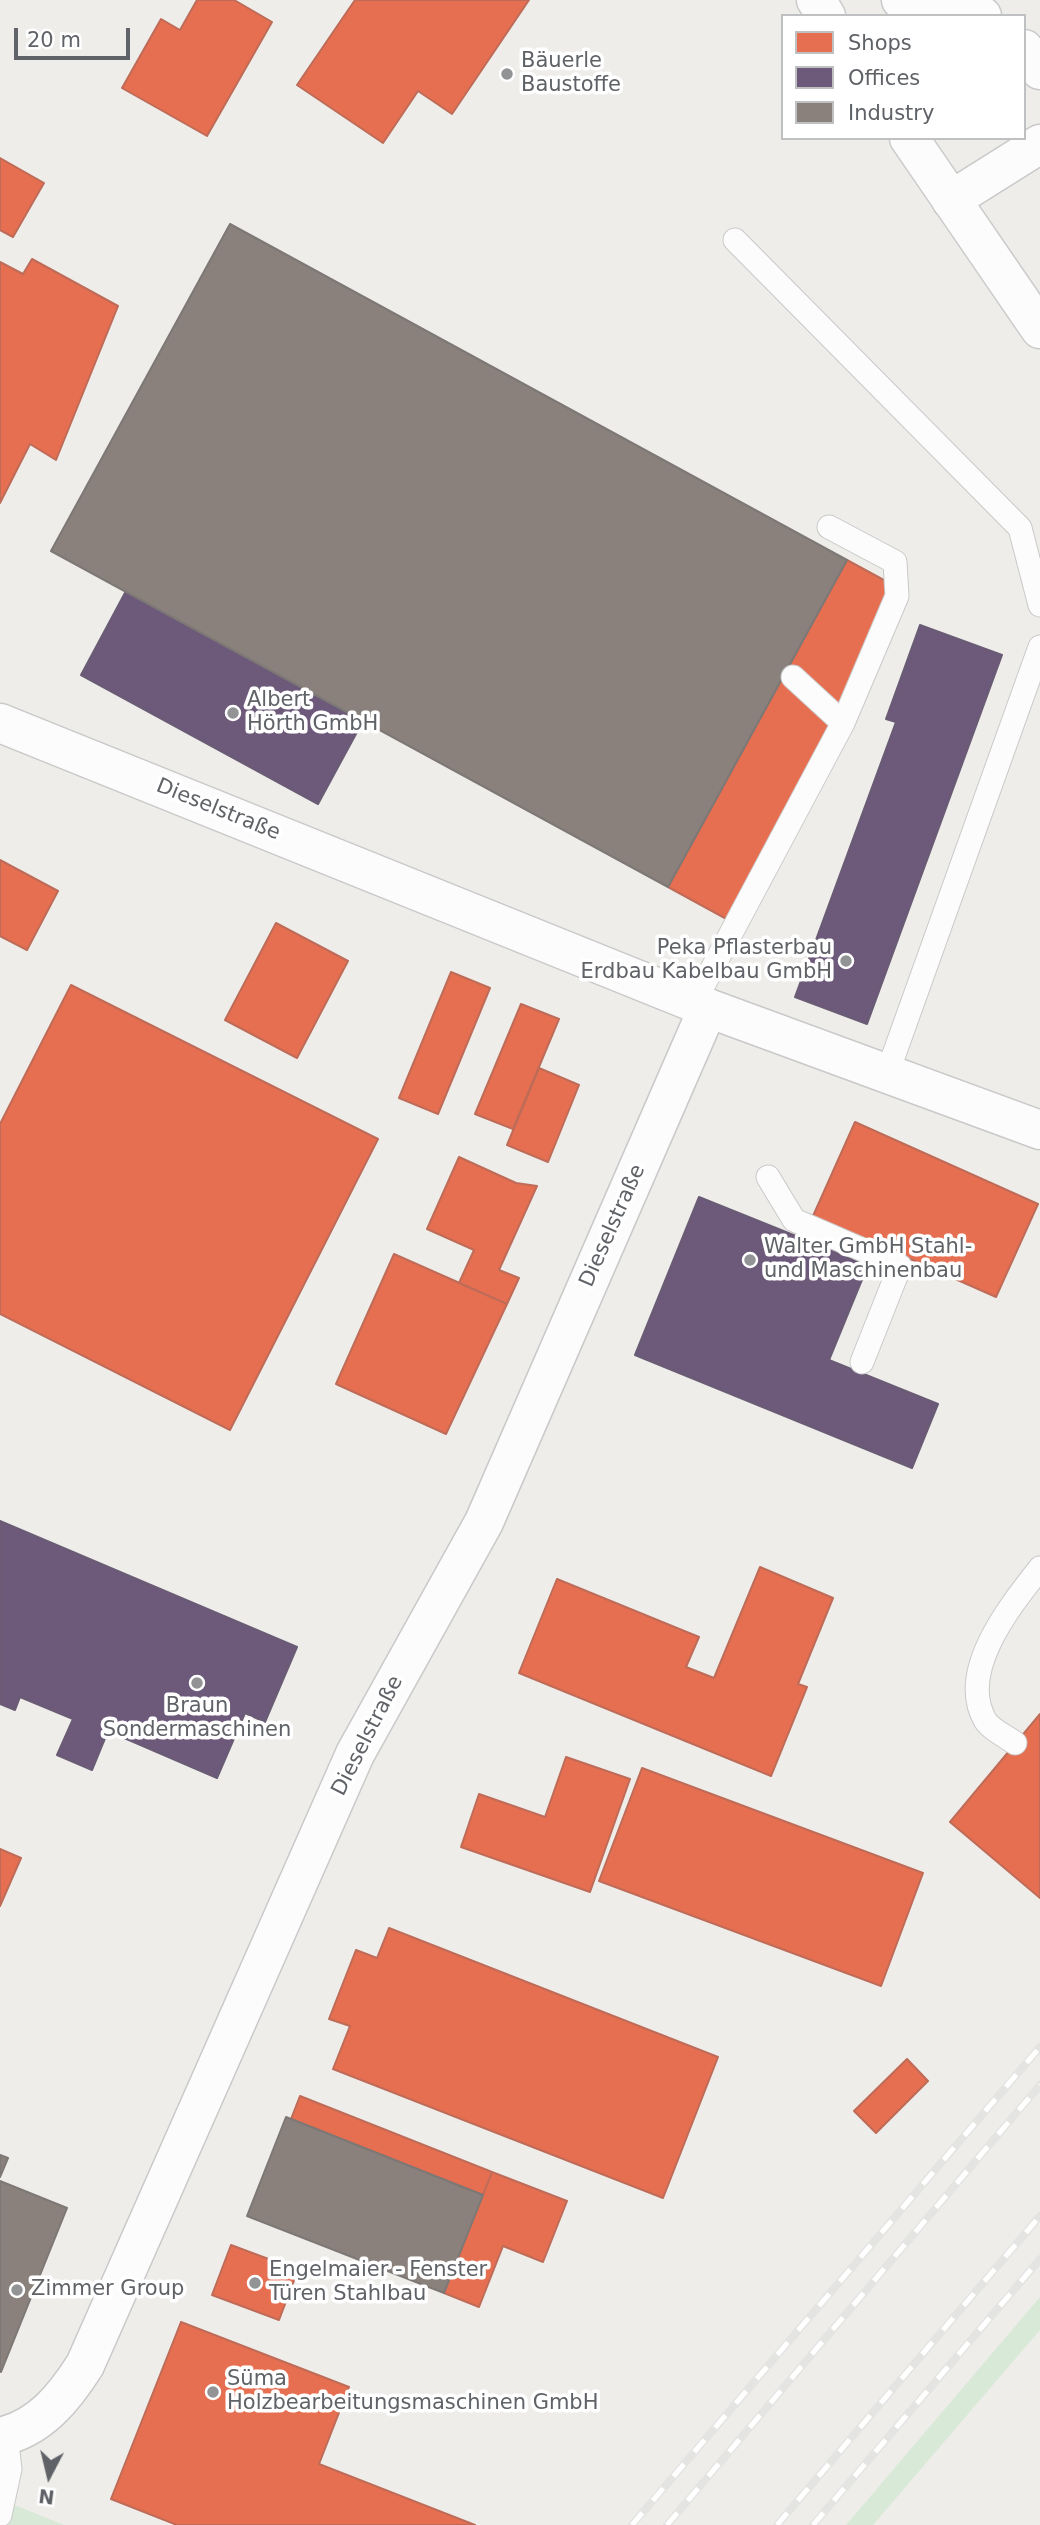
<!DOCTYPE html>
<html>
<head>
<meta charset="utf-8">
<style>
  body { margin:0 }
  #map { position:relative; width:1040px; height:2525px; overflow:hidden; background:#eeedea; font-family:"DejaVu Sans",sans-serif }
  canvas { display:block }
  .legend { position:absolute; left:781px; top:14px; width:245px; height:126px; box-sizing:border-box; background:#fff; border:2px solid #bfc0c2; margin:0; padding:9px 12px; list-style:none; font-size:21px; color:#5f6267 }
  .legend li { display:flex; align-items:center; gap:14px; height:35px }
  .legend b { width:35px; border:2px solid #bfc0c2 }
  .north { position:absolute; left:14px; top:2441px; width:70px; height:70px; -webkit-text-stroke:5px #fff; paint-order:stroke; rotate:187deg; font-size:19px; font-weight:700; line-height:28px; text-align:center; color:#5f6267 }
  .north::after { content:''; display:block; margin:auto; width:24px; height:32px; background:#5f6267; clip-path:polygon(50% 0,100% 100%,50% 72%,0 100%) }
  .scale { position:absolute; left:14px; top:28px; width:116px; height:32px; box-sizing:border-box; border:4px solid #5f6267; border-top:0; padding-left:9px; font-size:21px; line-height:24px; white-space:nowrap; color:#5f6267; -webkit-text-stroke:5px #fff; paint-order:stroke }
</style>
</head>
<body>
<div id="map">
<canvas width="1040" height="2525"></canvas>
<ul class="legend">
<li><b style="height:19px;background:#e76f51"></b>Shops</li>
<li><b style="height:19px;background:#6d597a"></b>Offices</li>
<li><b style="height:19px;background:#8a817c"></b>Industry</li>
</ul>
<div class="north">N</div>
<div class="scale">20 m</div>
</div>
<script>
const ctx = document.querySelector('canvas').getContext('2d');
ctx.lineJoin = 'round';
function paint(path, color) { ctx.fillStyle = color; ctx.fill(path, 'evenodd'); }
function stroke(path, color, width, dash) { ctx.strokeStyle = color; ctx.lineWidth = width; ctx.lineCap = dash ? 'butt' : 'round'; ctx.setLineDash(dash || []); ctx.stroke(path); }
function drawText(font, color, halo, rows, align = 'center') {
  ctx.font = font + ' "DejaVu Sans",sans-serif'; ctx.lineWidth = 7; ctx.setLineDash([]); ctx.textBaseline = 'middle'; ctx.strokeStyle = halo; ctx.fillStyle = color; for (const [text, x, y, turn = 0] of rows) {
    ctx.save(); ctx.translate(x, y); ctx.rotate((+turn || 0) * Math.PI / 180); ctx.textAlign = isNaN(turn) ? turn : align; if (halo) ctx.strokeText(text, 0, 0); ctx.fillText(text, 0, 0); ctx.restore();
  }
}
const green = new Path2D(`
  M1040 2297V2330L873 2525H846Z
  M0 2499 64 2525H0Z`);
const shops = new Path2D(`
  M197 0H234L272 22 207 136 122 88 161 19 180 30Z
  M355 0H529L452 114 418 91 383 143 297 85Z
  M0 158 44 183 13 237 0 230Z
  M32 259 118 306 56 460 30 444 0 503V262L23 274Z
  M847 560 904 591 743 928 668 887Z
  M0 860 58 891 27 950 0 936Z
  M276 923 348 961 297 1058 225 1020Z
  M451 972 490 988 438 1114 399 1098Z
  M71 985 378 1139 230 1430 0 1314V1124Z
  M521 1004 559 1019 513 1129 475 1114Z
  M539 1068 579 1085 548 1162 507 1145Z
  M855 1122 1038 1204 996 1297 813 1216Z
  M459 1157 516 1183 537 1186 499 1270 519 1278 507 1304 459 1283 474 1250 427 1229Z
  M394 1254 507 1304 446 1434 336 1384Z
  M760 1567 833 1598 798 1684 807 1687 771 1776 519 1673 557 1579 699 1637 686 1667 714 1678Z
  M1040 1714V1898L950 1822Z
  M566 1757 630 1779 590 1892 461 1847 479 1794 545 1817Z
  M642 1768 923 1873 881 1986 599 1881Z
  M0 1849 21 1858 0 1906Z
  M389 1928 718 2057 663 2198 333 2069 350 2026 329 2019 356 1950 377 1958Z
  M907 2059 928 2081 876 2133 854 2111Z
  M300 2096 492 2172 483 2195 291 2119Z
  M492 2172 567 2201 543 2262 503 2246 479 2307 444 2293Z
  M231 2245 298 2270 279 2320 212 2295Z
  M181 2322 349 2387 319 2464 475 2525H177L111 2499Z`);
const offices = new Path2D(`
  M126 591 363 721 318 804 81 675Z
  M920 625 1002 655 867 1024 795 997 896 722 886 719Z
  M699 1197 868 1265 829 1360 938 1404 912 1468 635 1355Z
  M0 1521 297 1647 265 1722 245 1713 217 1778 108 1731 92 1770 57 1755 73 1719 20 1697 15 1710 0 1704Z`);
const industry = new Path2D(`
  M230 224 847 560 668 887 51 551Z
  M286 2117 483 2195 444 2293 247 2216Z
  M0 2155 8 2158 0 2177Z
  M0 2181 67 2208 1 2372 0 2371Z`);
const service = new Path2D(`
  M735 240 1020 528 1040 605
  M793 677 843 723
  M695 1001 843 723 897 596 895 562 829 527
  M887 1074 1040 647
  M768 1177 794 1220 900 1266 862 1362
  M1015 1743C1007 1737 990 1729 985 1720 957 1671 1011 1605 1040 1568
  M0 2515 10 2469 6 2436`);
const minor = new Path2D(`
  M901 0 937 4 982 16
  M1024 49 1040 70
  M951 200 1040 144
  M0 723 708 1008 484 1522 355 1754 85 2365C64 2398 40 2428 0 2437
  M708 1008 1040 1130`);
const secondary = new Path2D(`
  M816 0 826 16
  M909 138 1040 329`);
const rail = new Path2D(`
  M632 2525 1040 2047
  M667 2525 1040 2085
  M777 2525 1040 2216
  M813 2525 1040 2259`);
const markers = [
  [507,74,7,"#919395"],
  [233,713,7,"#919395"],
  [846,961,7,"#919395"],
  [750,1260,7,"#919395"],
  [197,1683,7,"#919395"],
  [255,2283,7,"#919395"],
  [17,2290,7,"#919395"],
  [213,2392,7,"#919395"]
];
const poiNames = [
  ["Bäuerle",521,62],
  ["Baustoffe",521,86],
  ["Albert",247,701],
  ["Hörth GmbH",247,725],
  ["Peka Pflasterbau",832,949,"right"],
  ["Erdbau Kabelbau GmbH",832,973,"right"],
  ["Walter GmbH Stahl-",764,1248],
  ["und Maschinenbau",764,1272],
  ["Braun",197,1707,"center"],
  ["Sondermaschinen",197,1731,"center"],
  ["Engelmaier - Fenster",269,2271],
  ["Türen Stahlbau",269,2295],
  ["Zimmer Group",31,2290],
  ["Süma",227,2380],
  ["Holzbearbeitungsmaschinen GmbH",227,2404]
];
const streetNames = [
  ["Dieselstraße",218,810,22],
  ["Dieselstraße",613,1226,-66],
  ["Dieselstraße",368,1736,-63]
];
paint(green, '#d9e9d7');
paint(shops, '#e76f51');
stroke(shops, '#be6b58', 2);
paint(offices, '#6d597a');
stroke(offices, '#695c74', 2);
paint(industry, '#8a817c');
stroke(industry, '#7d7876', 2);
stroke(service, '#c9c9c9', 25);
stroke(minor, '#c9c9c9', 41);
stroke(secondary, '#cbcbcb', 41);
stroke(service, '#fcfcfc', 23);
stroke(minor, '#fcfcfc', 38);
stroke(secondary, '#fcfcfc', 38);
stroke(rail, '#e4e4e3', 8);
stroke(rail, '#fff', 5, [16]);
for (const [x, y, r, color] of markers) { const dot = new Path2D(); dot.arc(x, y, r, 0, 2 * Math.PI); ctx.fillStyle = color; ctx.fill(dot); stroke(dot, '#fff', 2.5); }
drawText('21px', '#5f6267', '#fff', poiNames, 'left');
drawText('21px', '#5f6267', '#fff', streetNames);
</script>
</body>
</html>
